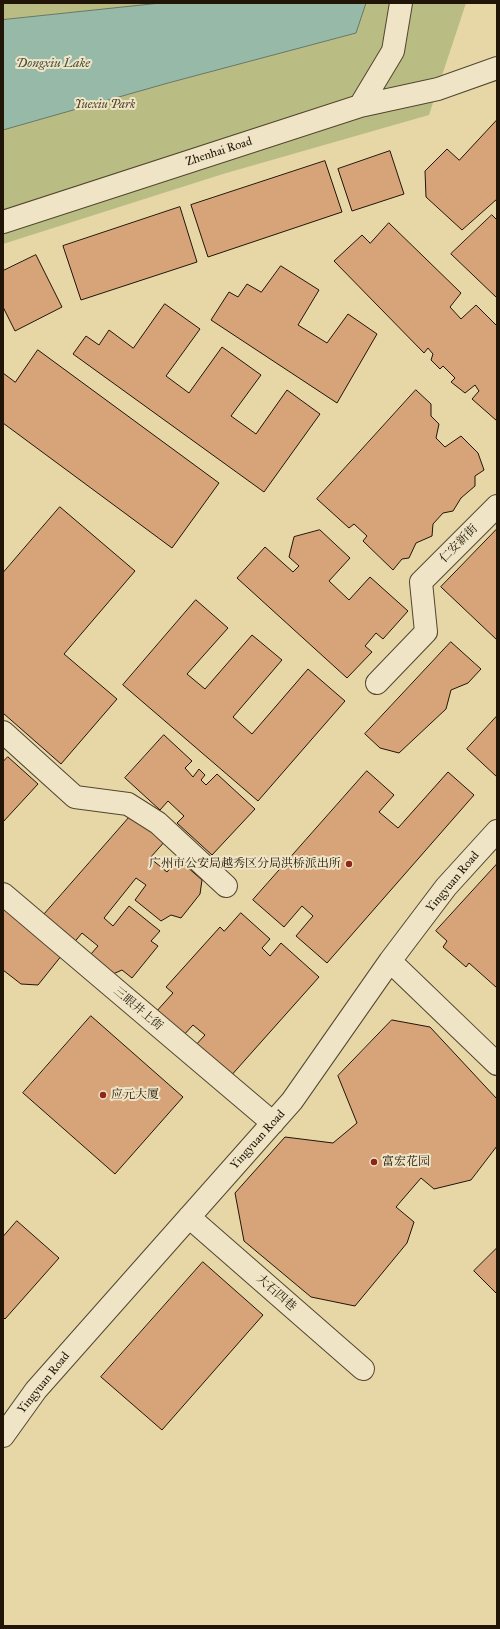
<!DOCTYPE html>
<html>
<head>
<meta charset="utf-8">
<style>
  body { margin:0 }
  #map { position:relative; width:500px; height:1629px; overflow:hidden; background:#e7d7a7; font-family:"IM FELL Great Primer",serif }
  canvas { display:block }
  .frame { position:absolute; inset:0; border:4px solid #211508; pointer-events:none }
</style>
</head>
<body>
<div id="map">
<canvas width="500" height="1629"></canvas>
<div class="frame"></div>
</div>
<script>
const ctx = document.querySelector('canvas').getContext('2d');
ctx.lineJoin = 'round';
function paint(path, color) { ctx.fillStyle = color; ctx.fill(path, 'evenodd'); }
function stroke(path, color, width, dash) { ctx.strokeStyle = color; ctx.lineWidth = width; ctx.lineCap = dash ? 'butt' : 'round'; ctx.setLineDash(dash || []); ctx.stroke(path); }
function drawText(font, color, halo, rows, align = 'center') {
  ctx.font = font + ' "IM FELL Great Primer","Noto Serif SC",serif'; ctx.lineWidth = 4; ctx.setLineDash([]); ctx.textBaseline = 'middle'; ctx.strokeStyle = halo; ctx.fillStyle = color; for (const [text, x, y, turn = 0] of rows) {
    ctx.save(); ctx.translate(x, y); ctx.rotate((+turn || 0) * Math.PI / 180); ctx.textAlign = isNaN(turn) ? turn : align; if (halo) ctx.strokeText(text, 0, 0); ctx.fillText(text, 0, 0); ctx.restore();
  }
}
const green = new Path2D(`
  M3 3H466L429 115 223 174 3 244Z`);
const water = new Path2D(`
  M161 3H366L356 33 168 83 3 130V20Z`);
const building = new Path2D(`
  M497 120V199L462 230 426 197 425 171 447 149 459 160Z
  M390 151 404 194 352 211 338 169Z
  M325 161 342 212 208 257 191 205Z
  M180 207 197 262 81 300 63 246Z
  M492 215 497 220V298L451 254Z
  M389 223 461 293 450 307 461 319 476 305 497 326V421L472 399 479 391 475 385 465 393 451 382 455 378 443 366 440 369 431 360 433 354 428 348 424 353 334 261 362 235 370 243Z
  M36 255 62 307 15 331 3 307V271Z
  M281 266 319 290 298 325 327 343 348 314 377 334 337 403 211 320 229 292 238 297 247 284 261 292Z
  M165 304 200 329 166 376 189 393 222 347 261 375 231 416 256 434 287 390 320 414 264 492 73 354 86 336 99 345 109 330 133 348Z
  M38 350 219 483 172 548 3 423V373L15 382Z
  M416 390 431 404V416L439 424 436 438 445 447 461 436 478 453 484 470 475 476V486L461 498 453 511 443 513 433 524 432 536 416 543 409 558 402 559 393 570 363 541 367 536 354 524 349 528 317 499Z
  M60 507 135 571 64 654 117 699 61 764 3 713V573Z
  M497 529V640L441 587Z
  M320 530 350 558 329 581 349 600 370 577 408 611 383 639 376 633 365 646 372 652 347 678 237 578 265 547 293 572 299 566 289 557 294 537Z
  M196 600 228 628 187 674 205 689 252 635 282 660 233 717 252 734 308 669 345 701 258 801 123 685Z
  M451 642 481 669 468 683 451 690 446 709 399 753 380 748 365 734Z
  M497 716V777L467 749Z
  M164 735 192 761 185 768 193 777 199 769 205 775 201 780 206 785 217 774 255 809 212 855 177 823 184 816 168 801 160 810 125 778Z
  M8 757 38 784 3 822V762Z
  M367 771 394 795 379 812 398 828 448 772 474 795 327 963 296 936 313 916 302 906 284 927 253 900Z
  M134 812 166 840 150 858 167 872 178 859 202 880 200 894 181 918 171 915 161 921 135 900 146 885 136 878 104 918 113 926 129 906 160 931 151 941 158 946 132 978 122 970 113 974 91 954 98 946 82 933 72 945 41 918Z
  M497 864V988L469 963 466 967 443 947 447 941 436 931Z
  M3 907 62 955 38 985 21 984 3 970Z
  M241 913 270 939 262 948 270 956 281 943 319 977 229 1078 194 1047 205 1035 193 1025 182 1037 155 1013 173 993 166 987 220 927 224 931Z
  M91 1016 183 1097 115 1174 23 1093Z
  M392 1020 430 1027 497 1099V1146L471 1180 434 1189 421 1178 396 1207 414 1222 407 1243 355 1306 311 1297 244 1241 235 1193 285 1137 333 1143 357 1123 338 1076Z
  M17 1221 59 1258 5 1319 3 1317V1237Z
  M497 1248V1294L474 1271Z
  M203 1262 263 1315 162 1430 101 1377Z`);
const minor = new Path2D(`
  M360 106 393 51 401 3
  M3 222 360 106 438 89 497 68
  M377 683 426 632 421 582 497 506
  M3 732 75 797 128 804 158 823 226 886
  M3 894 273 1123
  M390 961 497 1064
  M189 1217 363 1369
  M3 1436 36 1390 292 1101 390 961 446 887 497 831`);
const markers = [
  [349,864,4,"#8f2418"],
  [103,1095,4,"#8f2418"],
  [374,1162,4,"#8f2418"]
];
const parkNames = [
  ["Yuexiu Park",105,105]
];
const streetNames = [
  ["Zhenhai Road",219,152,-18],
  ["仁安新街",459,544,-45],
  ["Yingyuan Road",453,882,-50],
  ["三眼井上街",138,1009,40],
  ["Yingyuan Road",258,1140,-48],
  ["大石四巷",276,1293,41],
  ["Yingyuan Road",44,1383,-51]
];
const poiNames = [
  ["广州市公安局越秀区分局洪桥派出所",341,864,"right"],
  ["应元大厦",111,1095],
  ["富宏花园",382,1162]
];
const waterNames = [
  ["Dongxiu Lake",53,64]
];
paint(green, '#babd83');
paint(water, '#97baa8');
stroke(water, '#687868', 1);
paint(building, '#d7a47a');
stroke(building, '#211508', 1);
stroke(minor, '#524630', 24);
stroke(minor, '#efe5c6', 22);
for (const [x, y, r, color] of markers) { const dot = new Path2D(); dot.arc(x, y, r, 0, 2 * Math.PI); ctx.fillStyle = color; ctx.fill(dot); stroke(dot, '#efe5c6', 1.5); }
drawText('italic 12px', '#4f472d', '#efe5c6', parkNames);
drawText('12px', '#211508', '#efe5c6', streetNames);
drawText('12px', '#211508', '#efe5c6', poiNames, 'left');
drawText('italic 13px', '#4a4f40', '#efe5c6', waterNames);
</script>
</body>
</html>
